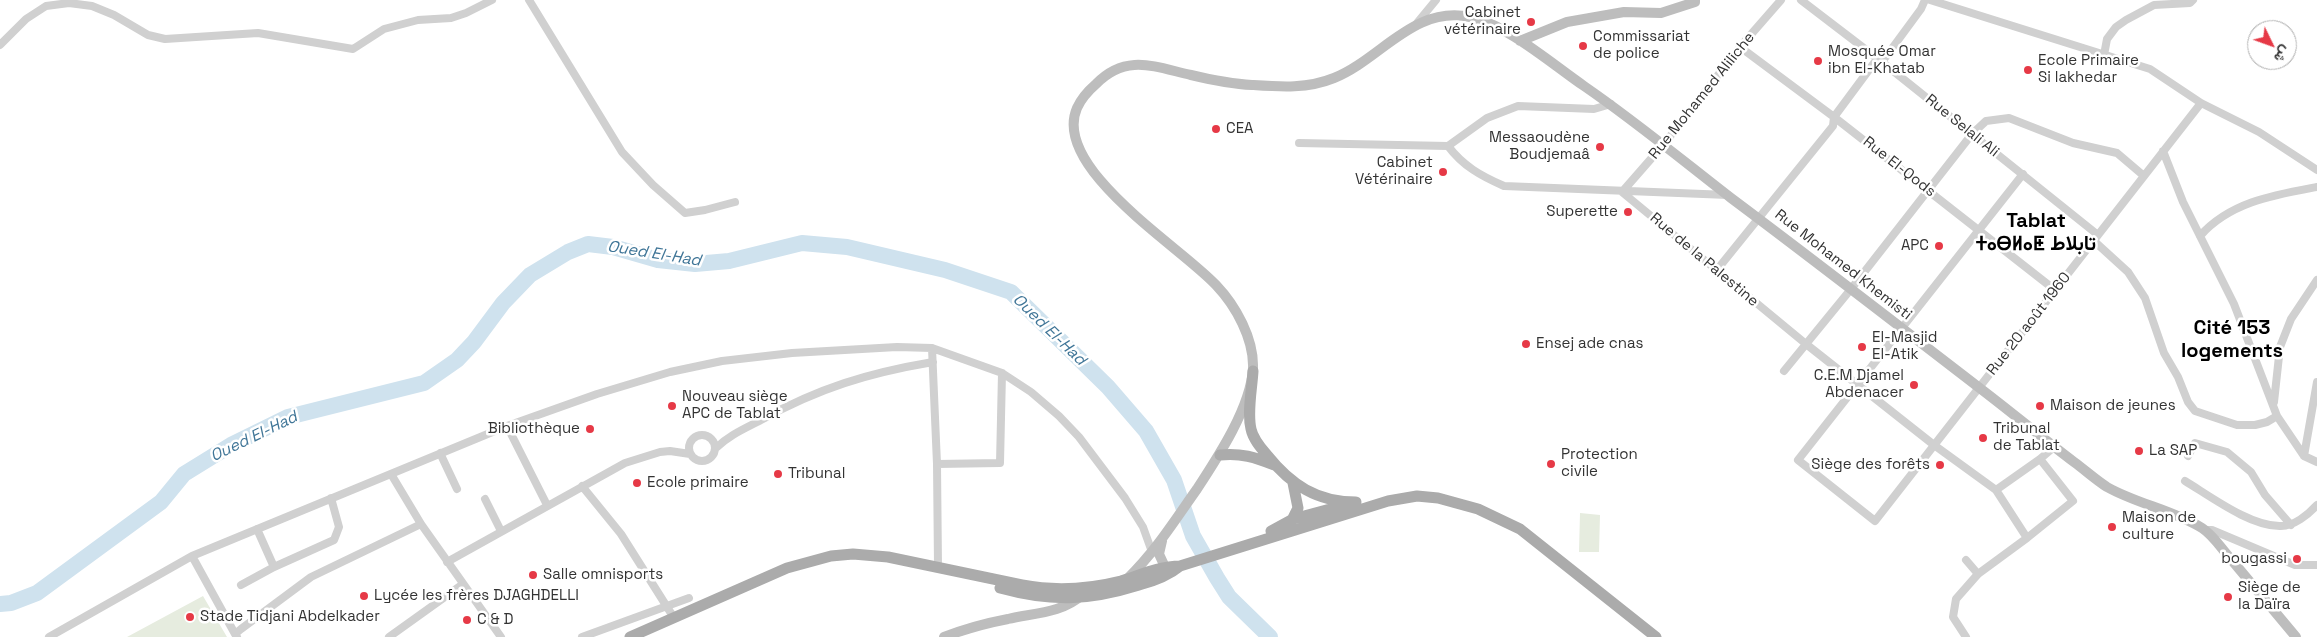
<!DOCTYPE html>
<html>
<head>
<meta charset="utf-8">
<style>
  body { margin:0 }
  #map { position:relative; width:2317px; height:637px; overflow:hidden; background:#fff; font-family:"Space Grotesk",Vazirmatn,sans-serif }
  canvas { display:block }
  .north { position:absolute; left:2247px; top:20px; width:50px; height:50px; box-sizing:border-box; background:#fff; border:1px solid #adadad; border-radius:50%; rotate:132deg; font-size:14px; font-weight:700; line-height:20px; text-align:center; color:#333 }
  .north::after { content:''; display:block; margin:auto; width:18px; height:22px; background:#e63946; clip-path:polygon(50% 0,100% 100%,50% 72%,0 100%) }
</style>
</head>
<body>
<div id="map">
<canvas width="2317" height="637"></canvas>
<div class="north">ش</div>
</div>
<script>
const ctx = document.querySelector('canvas').getContext('2d');
ctx.lineJoin = 'round';
function paint(path, color) { ctx.fillStyle = color; ctx.fill(path, 'evenodd'); }
function stroke(path, color, width, dash) { ctx.strokeStyle = color; ctx.lineWidth = width; ctx.lineCap = dash ? 'butt' : 'round'; ctx.setLineDash(dash || []); ctx.stroke(path); }
function drawText(font, color, halo, rows, align = 'center') {
  ctx.font = font + ' "Space Grotesk",Vazirmatn,"Noto Sans Tifinagh",sans-serif'; ctx.lineWidth = 5; ctx.setLineDash([]); ctx.textBaseline = 'middle'; ctx.strokeStyle = halo; ctx.fillStyle = color; for (const [text, x, y, turn = 0] of rows) {
    ctx.save(); ctx.translate(x, y); ctx.rotate((+turn || 0) * Math.PI / 180); ctx.textAlign = isNaN(turn) ? turn : align; if (halo) ctx.strokeText(text, 0, 0); ctx.fillText(text, 0, 0); ctx.restore();
  }
}
const green = new Path2D(`
  M1580 513 1600 515 1599 552H1579Z
  M203 596 227 637H127Z`);
const river = new Path2D(`
  M0 604 11 603 37 593 161 502 184 474 231 445 288 417 424 383 457 360 474 342 503 303 530 275 568 252 588 244 613 247 658 260 695 264 729 261 802 243 847 247 945 270 1011 292 1108 387 1146 431 1174 480 1193 536 1217 578 1229 597 1270 637`);
const street = new Path2D(`
  M529 0 622 152 653 185 685 213 705 210 735 202
  M1801 0 1882 62 2098 235
  M1930 0 2150 69 2201 103 2259 132 2317 170
  M1417 23 1436 0
  M0 45 26 19 46 6 69 3 92 6 114 15 148 35 165 39 258 33 353 49 384 29 418 20 451 18 466 13 492 0
  M1740 47 1834 117 2055 290
  M2104 55 2107 39 2116 27 2126 20 2154 5 2190 3 2193 0
  M1882 62 1921 9 1925 0
  M1299 143 1448 146 1487 118 1518 106 1594 109 1611 104
  M1448 146C1463 166 1481 176 1504 186L1728 195
  M2163 151 2183 202 2234 304 2277 416 2304 456 2317 382
  M2023 174 1798 460 1875 521 2201 103
  M1622 192 1806 344 1934 445 1996 490 2027 538 1978 574 1966 560
  M1622 192 1664 144 1740 47 1781 0
  M2200 236C2230 202 2274 195 2317 187
  M2094 241 2128 272 2145 298 2164 353 2178 377 2188 402 2195 411 2237 425H2255L2267 422 2277 416
  M1716 271 1833 126 1834 117 1877 59
  M932 348 937 464 938 566
  M1784 371 1851 289 1972 134 1986 121 2009 118 2073 143 2117 153 2144 176
  M2274 402 2280 347 2291 319 2317 280
  M507 426 547 505
  M689 448a13 13 0 1 1 26 0a13 13 0 1 1-26 0Z
  M716 448C729 435 746 428 761 420 819 388 868 373 933 362
  M440 453 457 489
  M2188 456 2195 443 2227 452 2251 472 2265 495 2291 525
  M2304 456 2317 462
  M2040 459 2054 447
  M937 464 1000 463 1002 373
  M391 474 421 524 501 637
  M2185 481C2210 496 2251 527 2281 526 2294 526 2308 515 2317 505
  M582 486 621 534 674 618
  M1996 490 2040 459 2073 501 2027 538
  M485 499 501 531
  M257 529 274 567
  M2205 530H2212L2295 565H2317
  M192 556 235 634
  M447 562 625 463 660 452 670 451 690 454
  M241 585 274 567 334 540 339 527 331 498
  M49 637 192 556 507 426 597 394 670 372 722 361 792 353 897 347 932 348 1002 373 1031 392 1059 416 1079 437 1125 498 1143 527 1152 552
  M237 637 235 634 241 629 311 577 421 524
  M389 637 463 584
  M582 637 689 598
  M1966 637 1953 617 1956 599 1978 574`);
const secondary = new Path2D(`
  M1520 41 1567 22 1624 12 1661 13 1695 2V0
  M1162 541 1159 554 1165 567
  M1128 578C1155 552 1175 520 1197 489 1218 457 1251 407 1253 368 1254 339 1236 306 1216 285 1181 247 1051 168 1077 108 1081 99 1088 91 1096 84 1126 53 1155 67 1191 75 1212 80 1232 84 1252 85 1281 87 1307 89 1334 78 1381 59 1414 5 1470 17 1506 24 1552 64 1584 86 1635 121 1682 160 1731 198 1814 260 1895 323 1977 386 2010 411 2041 437 2074 462 2085 470 2096 480 2107 487 2137 504 2173 510 2202 528 2213 535 2221 548 2230 558 2252 584 2274 611 2296 637
  M944 637C965 629 987 623 1008 619 1034 613 1062 613 1082 595`);
const primary = new Path2D(`
  M1253 371C1252 389 1247 412 1251 429 1253 439 1261 448 1267 455 1291 485 1317 502 1356 502
  M1220 455C1241 453 1255 457 1274 465
  M1291 522 1298 508 1293 483
  M1271 531 1293 519 1345 505
  M1000 588C1051 602 1088 601 1139 585 1154 581 1168 576 1180 566
  M630 637 787 568 831 556 853 554 888 557 1022 585C1054 591 1089 589 1121 581 1140 575 1160 566 1180 566L1388 501 1417 496 1438 498 1478 509 1520 529 1656 637`);
const markers = [
  [1531,22,5,"#e63946"],
  [1583,46,5,"#e63946"],
  [1818,61,5,"#e63946"],
  [2028,70,5,"#e63946"],
  [1216,129,5,"#e63946"],
  [1600,147,5,"#e63946"],
  [1443,172,5,"#e63946"],
  [1628,212,5,"#e63946"],
  [1939,246,5,"#e63946"],
  [1526,344,5,"#e63946"],
  [1862,347,5,"#e63946"],
  [1914,385,5,"#e63946"],
  [672,406,5,"#e63946"],
  [2040,406,5,"#e63946"],
  [590,429,5,"#e63946"],
  [1983,438,5,"#e63946"],
  [2139,451,5,"#e63946"],
  [1551,464,5,"#e63946"],
  [1940,465,5,"#e63946"],
  [778,474,5,"#e63946"],
  [637,483,5,"#e63946"],
  [2112,527,5,"#e63946"],
  [2297,559,5,"#e63946"],
  [533,575,5,"#e63946"],
  [364,596,5,"#e63946"],
  [2228,597,5,"#e63946"],
  [190,617,5,"#e63946"],
  [467,620,5,"#e63946"]
];
const poiNames = [
  ["Cabinet",1521,13,"right"],
  ["vétérinaire",1521,30,"right"],
  ["Commissariat",1593,37],
  ["de police",1593,54],
  ["Mosquée Omar",1828,52],
  ["ibn El-Khatab",1828,69],
  ["Ecole Primaire",2038,61],
  ["Si lakhedar",2038,78],
  ["CEA",1226,129],
  ["Messaoudène",1590,138,"right"],
  ["Boudjemaâ",1590,155,"right"],
  ["Cabinet",1433,163,"right"],
  ["Vétérinaire",1433,180,"right"],
  ["Superette",1618,212,"right"],
  ["APC",1929,246,"right"],
  ["El-Masjid",1872,338],
  ["El-Atik",1872,355],
  ["Ensej ade cnas",1536,344],
  ["C.E.M Djamel",1904,376,"right"],
  ["Abdenacer",1904,393,"right"],
  ["Nouveau siège",682,397],
  ["APC de Tablat",682,414],
  ["Maison de jeunes",2050,406],
  ["Bibliothèque",580,429,"right"],
  ["Tribunal",1993,429],
  ["de Tablat",1993,446],
  ["La SAP",2149,451],
  ["Protection",1561,455],
  ["civile",1561,472],
  ["Siège des forêts",1930,465,"right"],
  ["Tribunal",788,474],
  ["Ecole primaire",647,483],
  ["Maison de",2122,518],
  ["culture",2122,535],
  ["bougassi",2287,559,"right"],
  ["Salle omnisports",543,575],
  ["Siège de",2238,588],
  ["la Daïra",2238,605],
  ["Lycée les frères DJAGHDELLI",374,596],
  ["Stade Tidjani Abdelkader",200,617],
  ["C & D",477,620]
];
const streetNames = [
  ["Rue Mohamed Aliliche",1702,96,-51],
  ["Rue Selali Ali",1962,126,39],
  ["Rue El-Qods",1899,167,38],
  ["Rue de la Palestine",1704,260,40],
  ["Rue Mohamed Khemisti",1843,265,38],
  ["Rue 20 août 1960",2029,324,-52]
];
const waterNames = [
  ["Oued El-Had",654,254,9],
  ["Oued El-Had",1049,330,44],
  ["Oued El-Had",254,437,-26]
];
const districtNames = [
  ["Tablat",2036,222],
  ["ⵜⴰⴱⵍⴰⵟ تابلاط",2036,245],
  ["Cité 153",2232,329],
  ["logements",2232,352]
];
paint(green, '#e6ecdf');
stroke(river, '#cfe2ee', 16);
stroke(street, '#d0d0d0', 8);
stroke(secondary, '#bdbdbd', 10);
stroke(primary, '#ababab', 11);
for (const [x, y, r, color] of markers) { const dot = new Path2D(); dot.arc(x, y, r, 0, 2 * Math.PI); ctx.fillStyle = color; ctx.fill(dot); stroke(dot, '#fff', 2); }
drawText('15px', '#333', '#fff', poiNames, 'left');
drawText('15px', '#333', '#fff', streetNames);
drawText('italic 16px', '#3f7597', '#fff', waterNames);
drawText('bold 20px', '#000', '#fff', districtNames);
</script>
</body>
</html>
